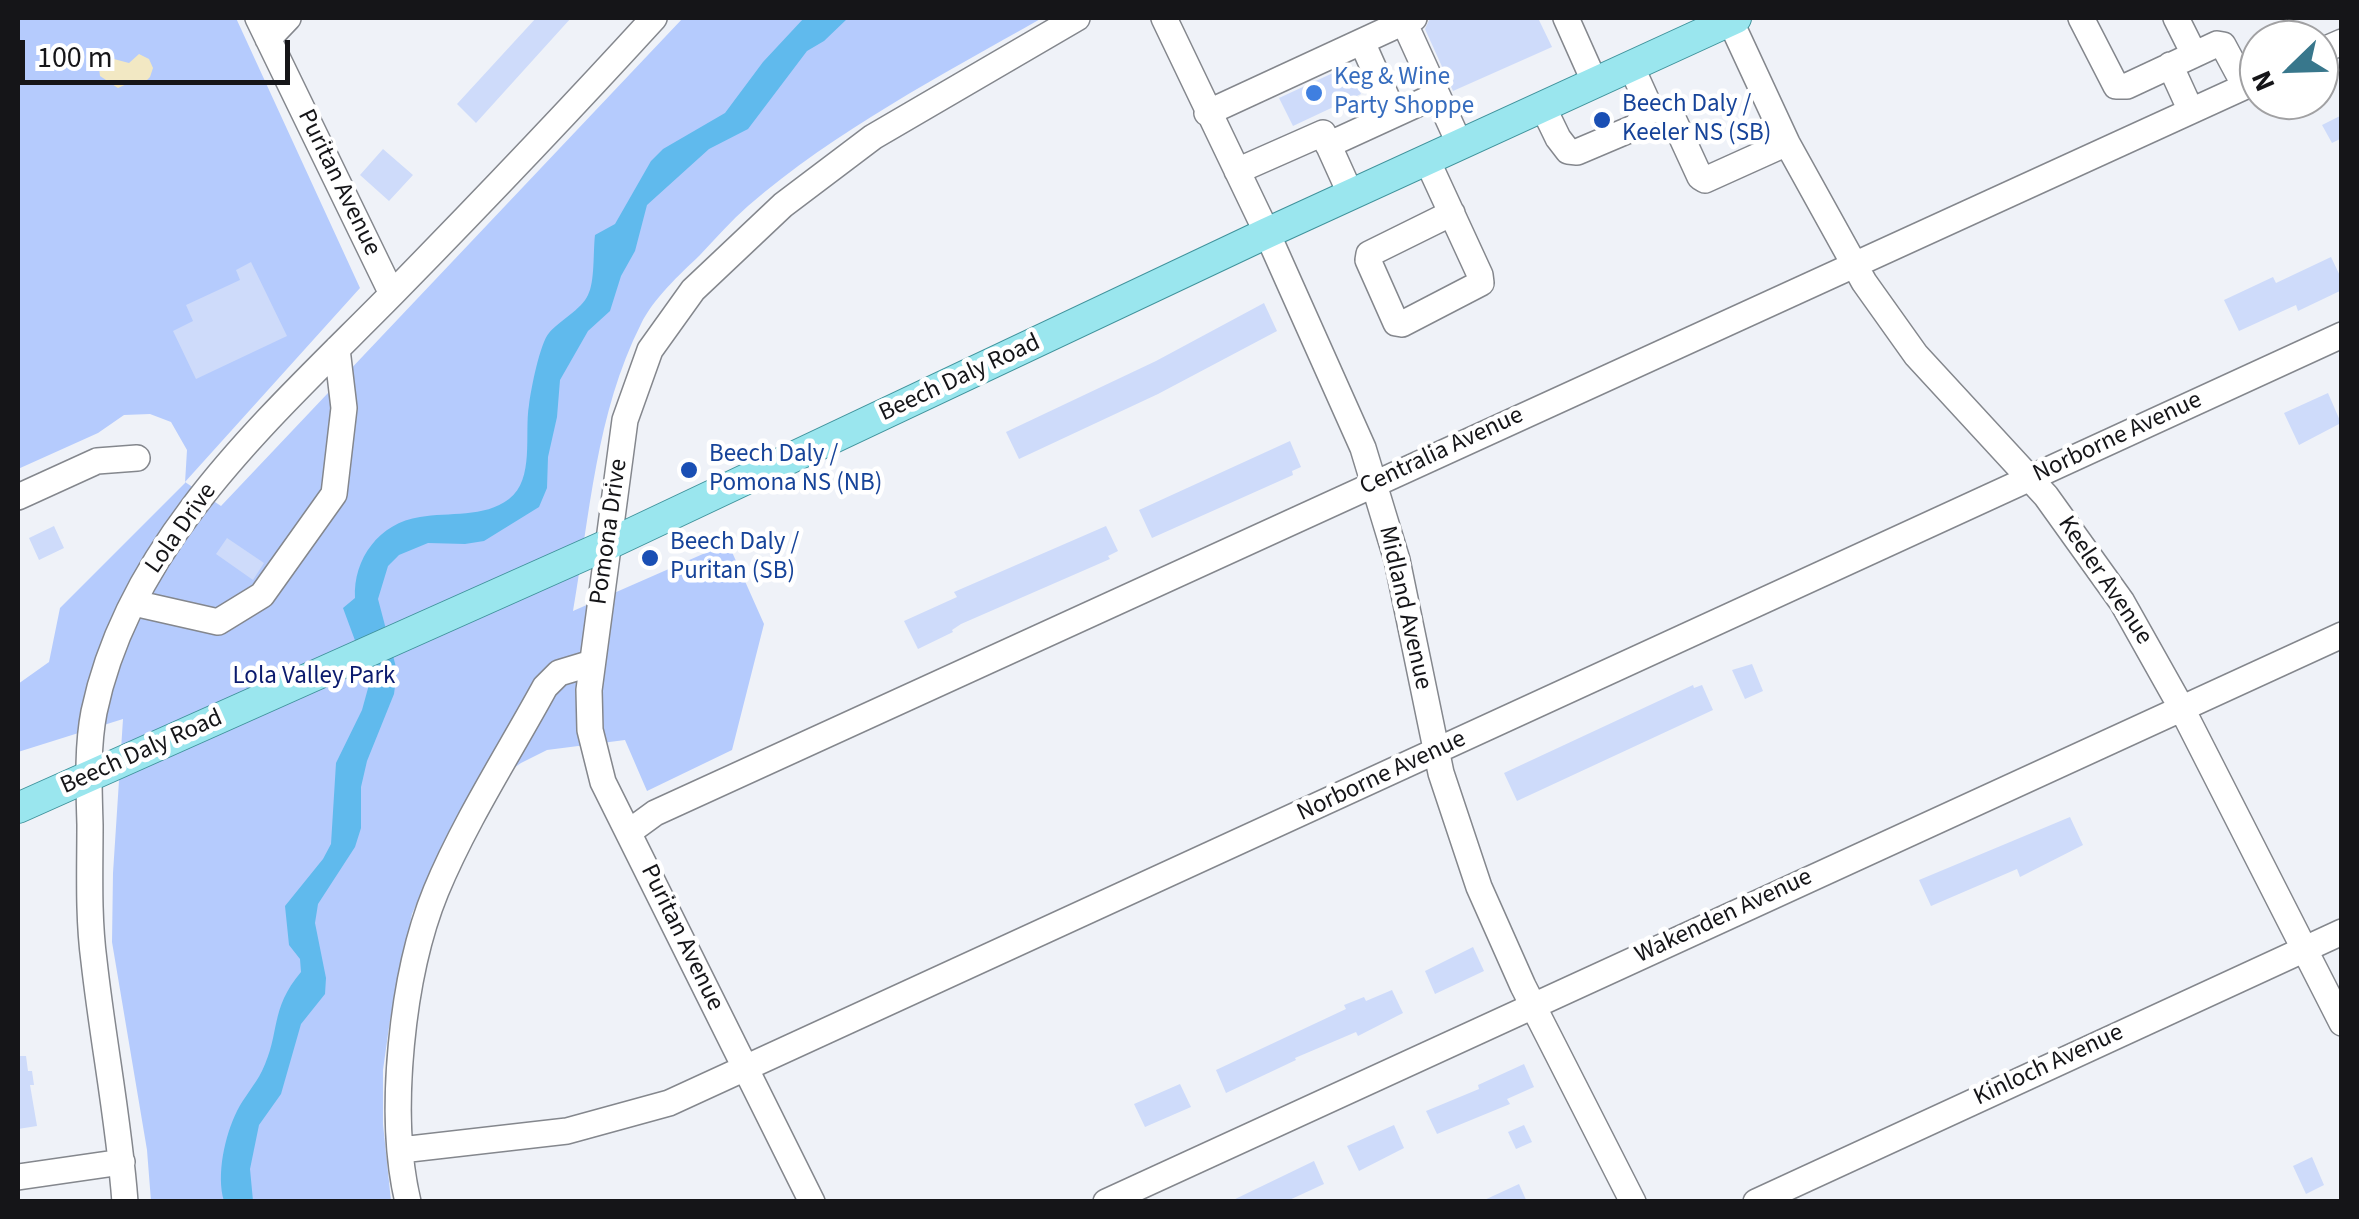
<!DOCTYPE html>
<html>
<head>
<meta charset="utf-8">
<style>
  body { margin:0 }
  #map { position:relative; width:2359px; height:1219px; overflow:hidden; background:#eff2f8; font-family:"Source Sans 3",sans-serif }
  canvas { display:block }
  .frame { position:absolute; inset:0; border:20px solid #151518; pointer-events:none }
  .north { position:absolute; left:2239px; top:20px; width:100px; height:100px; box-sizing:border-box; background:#fff; border:2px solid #a1a1a3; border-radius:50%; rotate:247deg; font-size:28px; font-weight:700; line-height:40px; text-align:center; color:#151518 }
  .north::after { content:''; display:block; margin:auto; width:35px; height:45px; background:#38778c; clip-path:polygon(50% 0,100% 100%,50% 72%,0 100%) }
  .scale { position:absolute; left:20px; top:40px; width:270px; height:45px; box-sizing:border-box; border:5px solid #151518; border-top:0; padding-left:12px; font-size:30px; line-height:35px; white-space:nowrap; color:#151518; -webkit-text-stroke:8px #fff; paint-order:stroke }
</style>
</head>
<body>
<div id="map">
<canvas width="2359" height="1219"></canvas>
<div class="frame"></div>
<div class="north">N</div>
<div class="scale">100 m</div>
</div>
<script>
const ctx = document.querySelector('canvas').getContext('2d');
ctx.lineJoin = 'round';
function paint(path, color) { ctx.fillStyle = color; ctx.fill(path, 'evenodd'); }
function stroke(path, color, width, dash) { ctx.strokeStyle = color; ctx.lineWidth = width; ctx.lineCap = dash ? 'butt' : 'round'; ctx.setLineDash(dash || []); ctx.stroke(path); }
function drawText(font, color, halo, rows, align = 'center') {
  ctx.font = font + ' "Source Sans 3",sans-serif'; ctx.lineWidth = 9; ctx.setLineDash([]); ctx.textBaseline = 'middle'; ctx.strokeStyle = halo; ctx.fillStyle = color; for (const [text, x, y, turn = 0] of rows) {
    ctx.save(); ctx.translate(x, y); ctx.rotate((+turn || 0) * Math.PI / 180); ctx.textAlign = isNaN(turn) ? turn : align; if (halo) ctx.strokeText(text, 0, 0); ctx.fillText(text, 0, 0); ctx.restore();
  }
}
const green = new Path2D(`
  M18 18H236L360 288 185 482 221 506 683 18H1042C942 75 836 130 748 206 731 221 716 238 700 255 680 274 653 299 641 324 596 413 590 514 573 611L728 543 764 624 732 750 647 791 625 740 547 750 521 763 465 801 437 857 412 914 390 1020 383 1070V1124L391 1201H151L147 1150 112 942 113 873 123 719 18 752V684L49 662 60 608 185 483 187 450 171 422 150 414 124 415 98 433 18 469Z`);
const sand = new Path2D(`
  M139 54 149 59 153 68 150 77 143 84 131 82 118 88 100 76 99 68 104 60 110 58 129 63Z`);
const water = new Path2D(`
  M804 18H848L824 41 807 51 748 129 709 149 647 205 635 251 621 276 610 311 588 331 560 380 557 417 548 457 547 488 539 507 484 541 465 544 428 543 399 555 388 566 378 599 397 671 394 694 367 761 361 787V828L355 847 318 904 315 923 326 978 325 994 301 1024 281 1094 259 1125 250 1169 253 1201H224C216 1175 225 1135 237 1111 244 1097 255 1085 262 1071 281 1032 269 1010 301 972L300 959 289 945 285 906 323 859 331 844 336 763 362 710 370 681 343 608 355 598C353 559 379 523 420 517 449 512 484 518 509 499 535 479 524 434 529 405 531 389 540 343 549 333 560 320 581 310 588 295 595 282 593 252 595 235L615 224 651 161 663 149 725 113 763 62Z`);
const building = new Path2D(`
  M536 18H571L476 123 457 104Z
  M1430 18H1538L1552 47 1453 91 1425 29Z
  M1348 66 1361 94 1293 126 1279 98Z
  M2342 115V138L2332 143 2322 125Z
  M383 149 413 175 389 201 360 175Z
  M2331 257 2342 280V290L2298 311 2296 305 2239 331 2224 300 2273 277 2276 283Z
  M251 262 287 336 196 379 173 331 193 321 186 305 240 280 236 270Z
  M1264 303 1277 331 1158 394 1019 459 1006 432 1156 361Z
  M2328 393 2341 423 2299 445 2284 413Z
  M1290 441 1301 467 1292 471 1293 475 1152 538 1139 510Z
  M54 526 64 548 39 560 29 538Z
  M1106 526 1118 551 1108 556 1110 559 961 624 952 630 953 632 918 649 904 621 957 597 954 592Z
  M227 538 264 563 253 580 216 554Z
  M1752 664 1763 691 1745 699 1732 670Z
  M1693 685 1694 688 1702 685 1713 710 1517 801 1504 773Z
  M2070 817 2083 845 2020 877 2017 869 1931 906 1919 880Z
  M1473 947 1484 971 1435 994 1425 971Z
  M1392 990 1403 1013 1358 1036 1356 1032 1295 1058 1296 1060 1226 1093 1216 1070 1346 1009 1344 1005 1364 997 1366 1001Z
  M18 1056H26L28 1071H32L34 1085H30L37 1126 18 1129Z
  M1524 1064 1534 1087 1507 1099 1510 1104 1437 1134 1426 1111 1479 1089 1478 1085Z
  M1180 1084 1191 1107 1145 1127 1134 1104Z
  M1394 1125 1404 1148 1359 1171 1347 1146Z
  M1524 1125 1532 1142 1516 1149 1508 1132Z
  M2312 1157 2324 1185 2306 1194 2293 1166Z
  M1314 1161 1324 1184 1285 1202H1229Z
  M1519 1184 1527 1202H1480Z`);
const minor = new Path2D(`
  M258 18 392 294
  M1164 18 1267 233 1363 448 1397 560 1441 773 1479 887 1523 986 1633 1202
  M1414 18 1404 22 1460 145
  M1566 18 1595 83
  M1729 18 1787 143 1864 282 1916 355 2046 496 2122 602 2181 707 2342 1023
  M2081 18 2116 86H2127L2217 44 2223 45 2245 86
  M2176 18 2194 54
  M268 39 288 18
  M1362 42 1394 114
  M2319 52 2342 42
  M2170 65 2191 111
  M1543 107 1558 138 1568 151 1577 152 1636 127 1650 108 1631 66
  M1650 108 1671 114 1700 177 1705 180 1787 143
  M1207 113 1404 22
  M1328 145 1437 95
  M1427 160 1480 275 1481 283 1402 324 1396 323 1368 260 1369 254 1452 213
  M1237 171 1323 133 1351 195
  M18 497 97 461 137 458
  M134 603 218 622 262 595 334 494 344 408 337 349
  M629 832 655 813 2259 80
  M401 1150 567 1131 669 1103 2342 335
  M18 1177 122 1162
  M125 1202C119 1121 103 1042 94 961 88 916 90 870 90 825 89 788 87 748 94 712 130 538 275 413 394 292 482 202 569 111 654 18
  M408 1202C387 1114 402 974 436 891 465 821 509 753 545 687L559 673 592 663
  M812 1202 603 782 590 730 589 690 625 420 650 350 693 290 783 205 873 137 1077 18
  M1106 1202 2342 635
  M1756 1202 2342 932`);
const major = new Path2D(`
  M18 808 609 544 1267 233 1736 18`);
const markers = [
  [1314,93,10,"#3f7fe0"],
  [1602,120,10,"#1a4fb4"],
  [689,470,10,"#1a4fb4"],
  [650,558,10,"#1a4fb4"]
];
const shopNames = [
  ["Keg & Wine",1334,79],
  ["Party Shoppe",1334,108]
];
const transitNames = [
  ["Beech Daly /",1622,106],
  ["Keeler NS (SB)",1622,135],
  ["Beech Daly /",709,456],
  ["Pomona NS (NB)",709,485],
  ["Beech Daly /",670,544],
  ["Puritan (SB)",670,573]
];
const streetNames = [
  ["Puritan Avenue",338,183,64],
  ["Beech Daly Road",960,379,-25],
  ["Norborne Avenue",2118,438,-25],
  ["Centralia Avenue",1442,452,-25],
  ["Lola Drive",182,529,-55],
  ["Pomona Drive",610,532,-82],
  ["Keeler Avenue",2104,581,56],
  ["Midland Avenue",1404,608,77],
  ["Beech Daly Road",142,753,-24],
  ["Norborne Avenue",1382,777,-25],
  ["Wakenden Avenue",1724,917,-25],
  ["Puritan Avenue",681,938,64],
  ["Kinloch Avenue",2049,1066,-25]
];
const parkNames = [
  ["Lola Valley Park",314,678]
];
paint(green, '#b5cbfd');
paint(sand, '#f2e8c3');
paint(water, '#60baed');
paint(building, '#cedbfa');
stroke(minor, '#84878d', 28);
stroke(major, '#3f929b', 32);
stroke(minor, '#fff', 25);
stroke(major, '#9ae6ee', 30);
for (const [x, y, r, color] of markers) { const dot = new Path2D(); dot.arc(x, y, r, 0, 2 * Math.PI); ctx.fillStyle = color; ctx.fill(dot); stroke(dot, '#fff', 4); }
drawText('25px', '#366cbe', '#fff', shopNames, 'left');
drawText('25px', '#164399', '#fff', transitNames, 'left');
drawText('25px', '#151518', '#fff', streetNames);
drawText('25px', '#0b1b6e', '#fff', parkNames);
</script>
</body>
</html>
